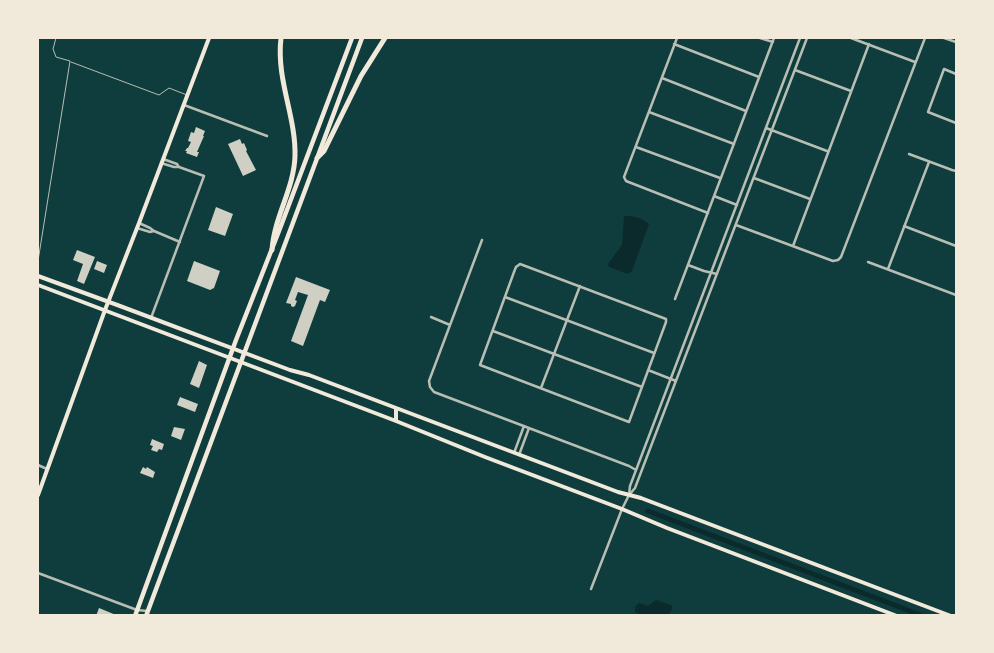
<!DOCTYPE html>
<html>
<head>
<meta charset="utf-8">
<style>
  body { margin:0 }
  #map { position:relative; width:994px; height:653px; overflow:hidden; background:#0f3d3e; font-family:"Source Serif 4",serif }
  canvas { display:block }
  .frame { position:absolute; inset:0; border:39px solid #f1e9da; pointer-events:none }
</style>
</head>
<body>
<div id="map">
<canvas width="994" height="653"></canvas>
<div class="frame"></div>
</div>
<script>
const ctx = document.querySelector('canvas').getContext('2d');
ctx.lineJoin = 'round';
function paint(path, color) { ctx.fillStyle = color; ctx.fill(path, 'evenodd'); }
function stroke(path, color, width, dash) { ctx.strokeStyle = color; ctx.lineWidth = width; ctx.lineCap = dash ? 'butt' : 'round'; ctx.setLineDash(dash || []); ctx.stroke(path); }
const water = new Path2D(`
  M624 216C632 215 643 219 649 224L632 271 628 274 609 267 608 264 622 245Z
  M656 600 671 605 673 608 668 615H642L635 612V607L639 603 648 606Z`);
const canal = new Path2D(`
  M648 511 923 616`);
const building = new Path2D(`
  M196 127 205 131 203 136H204L197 152H199L197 157 186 153 187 151H185L187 148H188L191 142 188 141 191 132 194 133Z
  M240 139 242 144 244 143 247 150 246 151 256 170 243 176 228 144Z
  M216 207 233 214 225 236 208 230Z
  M77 250 95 257 84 284 77 281 83 264 73 260Z
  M97 261 107 265 104 273 94 269Z
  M194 261 220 271 214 288 210 290 187 281Z
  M296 277 330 290 325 302 320 300 303 346 291 341 308 295 298 292 295 300 297 301 295 306 293 307 291 306V304L286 303Z
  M199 361 207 365 199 388 190 384Z
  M180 397 198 404 195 412 177 405Z
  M174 427 185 429 181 440 171 436Z
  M152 439 164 444 162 450 159 449 157 452 151 450 153 446 150 445Z
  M143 467 146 469 147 467 155 472 153 478 140 473Z
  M99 608 116 615V616H96Z`);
const service = new Path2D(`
  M71 62 159 95 169 88 187 95
  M38 261 70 61 56 57 53 49 56 38`);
const minor = new Path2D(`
  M677 38 624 177 626 181 708 213
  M760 38 773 42
  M851 38 915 62
  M944 38 956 42
  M674 44 759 77
  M795 70 851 91
  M956 74 944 69 928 112 956 123
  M662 78 746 111
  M184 105 267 136
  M649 112 734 144
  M766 128 827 151
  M636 147 720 178
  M909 154 952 170 956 171
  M163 159 177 164 179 167
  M754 178 810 199
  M714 196 737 205
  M139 223 150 228 154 231 180 242
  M736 225 833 261 838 260 841 257 925 38
  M904 226 956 246
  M137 228 150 232 154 231
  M482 240 429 381 430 387 434 392 629 466 636 470
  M793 246 869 44
  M868 262 956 295
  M520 264 666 319V322L629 422 480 365 514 272 516 267Z
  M688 265 704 271 717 274
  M888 269 929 162
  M505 297 654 353
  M675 299 774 38
  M431 317 450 325
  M151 318 204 176 179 167H174L161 163
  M493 331 642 387
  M648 370 676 381
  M541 388 580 286
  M514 453 524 426
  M519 455 529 428
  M38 465 47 469
  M629 495 630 486 800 38
  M38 573 137 610 147 611
  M591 589 622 509 629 495 635 488 807 38`);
const secondary = new Path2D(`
  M38 276 120 306 290 370 309 375 618 492 641 498 951 616
  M38 285 396 421 485 457 622 509 667 528 897 616
  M396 421V408
  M38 495 105 310 139 223 209 38`);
const trunk = new Path2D(`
  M135 616 236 340 279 231 352 38
  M146 616 362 38`);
const motorway = new Path2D(`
  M317 158 324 151 361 76 385 38
  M272 250C274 217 294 189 295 156 296 116 276 80 281 38`);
paint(water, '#0a2a2b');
stroke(canal, '#0a2a2b', 5);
paint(building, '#cfcfc3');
stroke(service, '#b8beb3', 1);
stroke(minor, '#b8beb3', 2.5);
stroke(secondary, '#f1e9da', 4);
stroke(trunk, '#f1e9da', 4.5);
stroke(motorway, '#f1e9da', 5);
</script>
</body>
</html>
